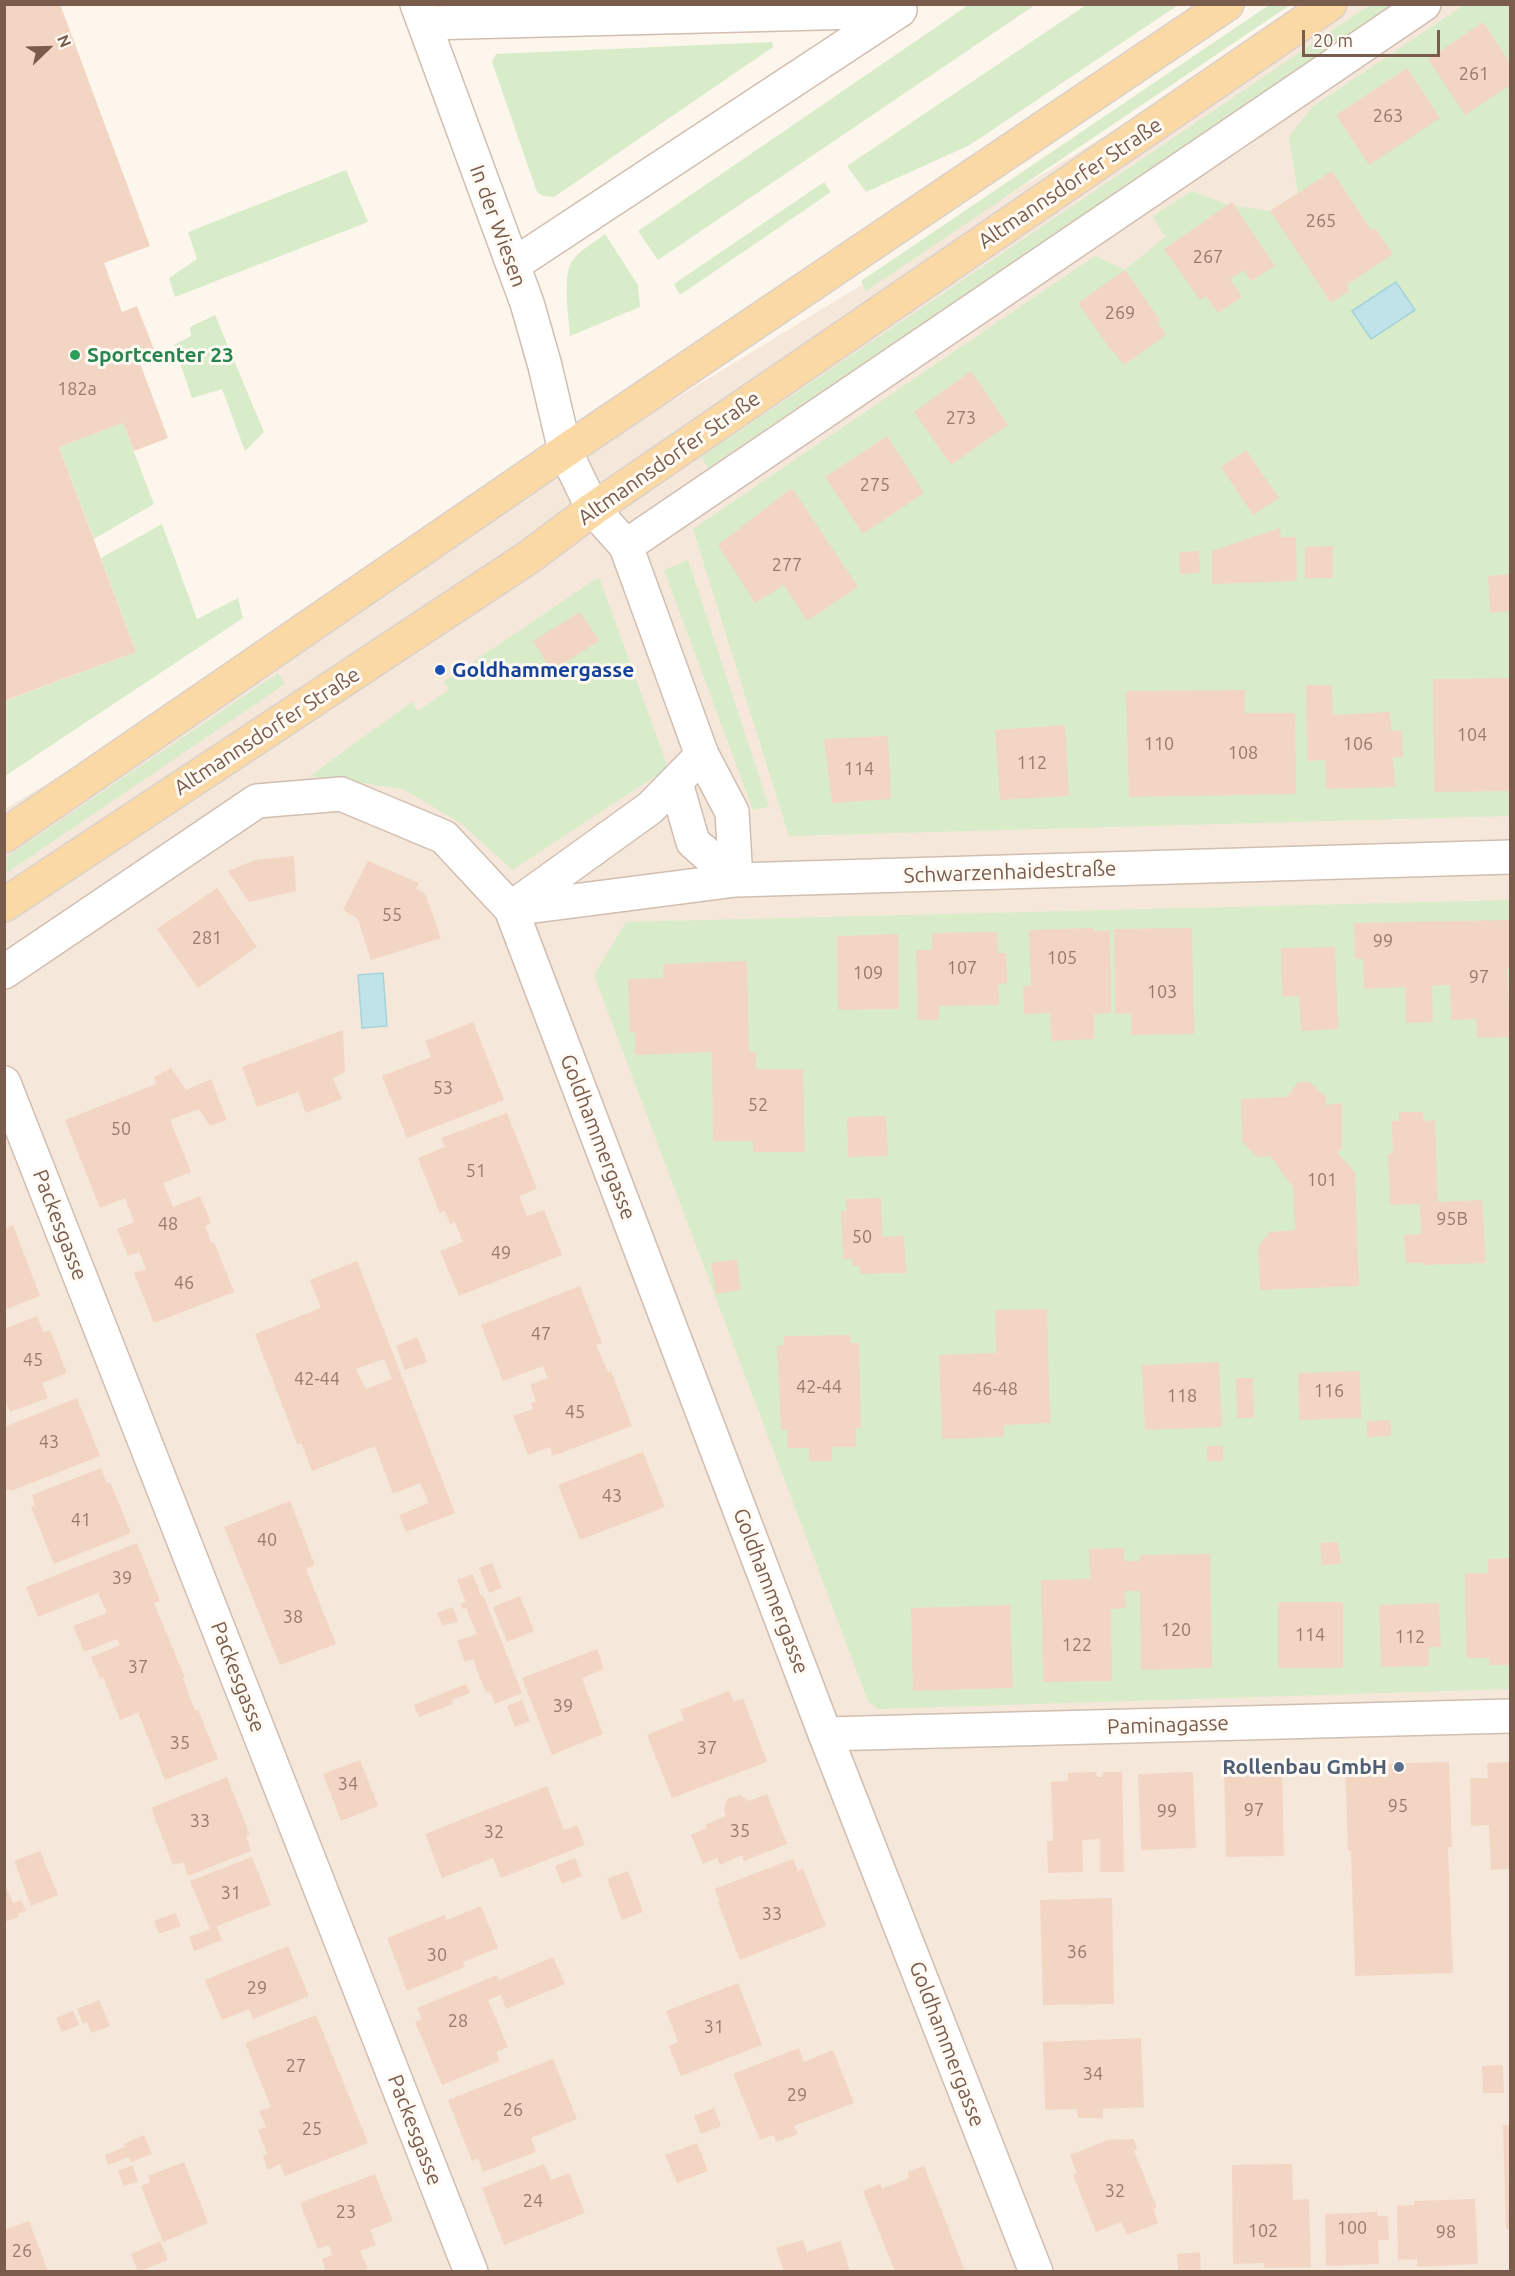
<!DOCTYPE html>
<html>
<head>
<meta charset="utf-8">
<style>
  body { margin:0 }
  #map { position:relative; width:1515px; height:2276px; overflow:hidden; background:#fdf6ec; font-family:Ubuntu,sans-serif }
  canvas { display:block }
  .frame { position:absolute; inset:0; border:6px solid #7a5c4d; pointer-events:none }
  .north { position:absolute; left:18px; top:18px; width:60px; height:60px; -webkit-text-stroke:4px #fffaf3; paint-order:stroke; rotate:67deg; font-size:16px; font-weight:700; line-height:24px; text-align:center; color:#7a5c4d }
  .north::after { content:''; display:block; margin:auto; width:21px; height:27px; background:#7a5c4d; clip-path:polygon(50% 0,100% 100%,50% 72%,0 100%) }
  .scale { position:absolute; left:1302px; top:30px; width:138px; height:27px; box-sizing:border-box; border:3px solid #7a5c4d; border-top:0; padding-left:8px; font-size:18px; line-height:21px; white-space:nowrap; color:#7a5c4d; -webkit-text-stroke:4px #fffaf3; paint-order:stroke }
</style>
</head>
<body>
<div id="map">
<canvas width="1515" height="2276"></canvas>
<div class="frame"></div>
<div class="north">N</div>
<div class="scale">20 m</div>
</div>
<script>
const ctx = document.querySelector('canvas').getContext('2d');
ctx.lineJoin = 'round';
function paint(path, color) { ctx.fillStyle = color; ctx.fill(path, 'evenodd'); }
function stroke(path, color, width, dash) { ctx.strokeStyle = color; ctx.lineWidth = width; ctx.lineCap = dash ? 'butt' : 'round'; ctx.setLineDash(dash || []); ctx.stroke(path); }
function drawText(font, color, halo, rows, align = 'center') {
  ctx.font = font + ' Ubuntu,sans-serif'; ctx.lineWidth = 6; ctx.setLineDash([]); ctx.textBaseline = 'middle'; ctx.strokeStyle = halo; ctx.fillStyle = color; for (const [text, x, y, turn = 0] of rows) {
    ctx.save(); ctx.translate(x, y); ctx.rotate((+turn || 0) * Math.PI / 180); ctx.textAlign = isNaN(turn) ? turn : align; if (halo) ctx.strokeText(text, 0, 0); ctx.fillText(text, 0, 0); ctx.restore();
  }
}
const residential = new Path2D(`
  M1319 5H1510V2271L5 2272V809Z`);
const green = new Path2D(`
  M970 4 1035 5 658 260 638 231Z
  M1086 5H1178L970 145 866 192 847 166Z
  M1269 5H1290L866 291 861 281Z
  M1370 5H1392L708 468 701 457Z
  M1464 5H1510V816L789 836 693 529 1095 256 1125 270 1165 237 1153 216 1192 191 1229 205 1270 211 1298 193 1289 137 1312 107Z
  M772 42 773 47 554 197 543 196 537 192 492 62 496 54Z
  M346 170 368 222 175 297 169 278 197 259 188 232Z
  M824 182 831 192 680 295 674 284Z
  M605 234 638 285 640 307 570 336C569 318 563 282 570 265 576 252 594 243 605 234Z
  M215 315 264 432 245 451 222 389 192 398 174 345 191 336 190 327Z
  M123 423 154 504 94 539 59 447Z
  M162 524 197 619 238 598 243 618 5 776V701L136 652 101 558Z
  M688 560 769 807 753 810 664 570Z
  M599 577 668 768 512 870 462 824 403 789 310 776 412 702 418 711 449 690 443 682Z
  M278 673 285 684 5 874V858Z
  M1510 900V1689L878 1709 868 1701 594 975 626 922Z`);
const water = new Path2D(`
  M1396 282 1415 310 1371 339 1352 311Z
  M383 973 387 1026 362 1028 358 975Z`);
const building = new Path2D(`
  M4 4H60L150 246 104 263 122 312 137 306 155 352 138 358 168 438 134 451 123 423 59 447 136 652 4 701Z
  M1483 22 1510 63V85L1465 115 1428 59Z
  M1407 68 1440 118 1369 165 1336 115Z
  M1332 171 1372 231 1375 228 1393 254 1347 285 1349 291 1331 303 1270 211Z
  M1232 202 1275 266 1251 281 1244 270 1230 279 1242 297 1218 313 1206 296 1200 300 1164 249Z
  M1125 270 1160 320 1157 322 1166 335 1124 365 1114 352 1113 353 1078 303Z
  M971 371 1008 425 951 465 914 412Z
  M887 436 924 493 863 534 825 477Z
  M1246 450 1279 498 1253 515 1221 467Z
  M792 488 858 587 807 621 784 585 755 603 718 545Z
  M1280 528 1281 537H1296L1297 581 1212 584V551Z
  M1333 546V578H1305V547Z
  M1199 551 1200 573 1180 574 1179 552Z
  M1510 574V611L1490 613 1488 576Z
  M580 612 599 641 552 671 533 641Z
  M1510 678V791L1434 792 1433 679Z
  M1306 685H1332L1333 715 1390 712 1391 731 1402 730 1403 757H1393L1395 787 1326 789 1325 760 1307 761Z
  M1245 690V713H1295L1296 794 1129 797 1126 691Z
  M1065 725 1069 796 1000 800 995 730Z
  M888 736 891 799 832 803 824 739Z
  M294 856 296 891 249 902 228 871 255 860Z
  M368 861 419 883 416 889 425 893 441 938 371 960 358 919 343 910Z
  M217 888 257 947 198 988 157 929Z
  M1510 920V968H1507L1510 1037 1477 1038 1476 1019 1451 1020 1450 985 1432 986 1433 1022 1406 1023 1405 987 1364 989 1363 959H1355L1354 923Z
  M1094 928V931H1110L1111 1013 1094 1014V1039L1051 1041 1050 1013 1024 1014 1023 986H1031L1029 930Z
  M1192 928 1194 1034 1131 1035V1013L1115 1014 1114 929Z
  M997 932 998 953H1006L1007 983 998 984 999 1005 939 1006V1020H918L916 950H932V933Z
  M898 934 899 1009 838 1010 837 936Z
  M1335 947 1338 1029 1301 1031 1299 996 1282 997 1281 948Z
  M747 961 749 1052H756V1069H803L805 1152H753V1141H713L712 1052 635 1055V1032L630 1033 628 979 664 978 663 964Z
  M473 1022 504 1100 407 1138 382 1076 431 1057 425 1041Z
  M343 1030 345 1072 333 1078 342 1099 306 1113 298 1092 257 1107 242 1067Z
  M171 1068 186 1090 211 1079 227 1120 210 1126 199 1109 170 1120 191 1172 163 1183 173 1207 200 1196 211 1223 205 1226 211 1243 214 1242 234 1292 154 1323 134 1273 146 1269 139 1252 128 1256 117 1229 134 1222 125 1198 100 1208 65 1120 156 1084 154 1077Z
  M1298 1082H1309L1326 1097V1105L1342 1103V1148L1337 1153 1355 1172 1359 1286 1260 1290 1258 1246 1270 1232 1295 1230 1293 1187 1270 1156 1256 1157 1242 1141 1241 1099 1287 1097Z
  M1399 1112H1423L1424 1121 1435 1120 1438 1202 1482 1200 1486 1263 1423 1265V1263H1406L1404 1235 1421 1234 1420 1204 1390 1205 1388 1154 1393 1153 1392 1121H1399Z
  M507 1113 537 1189 519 1196 527 1216 544 1210 562 1255 459 1296 440 1251 463 1242 455 1222 450 1224 445 1211 440 1213 418 1158 445 1147 441 1138Z
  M886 1116 888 1156 848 1157 847 1117Z
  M881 1198 882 1237 904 1236 906 1273 860 1274V1266H852V1259H843L841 1211H846V1199Z
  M13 1225 40 1296 4 1310V1229Z
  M737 1259 741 1290 716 1294 711 1263Z
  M357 1261 455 1513 406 1532 399 1515 429 1503 420 1483 393 1494 375 1446 312 1471 301 1443 297 1444 255 1334 321 1308 310 1280ZM384 1359 392 1379 366 1389 356 1369Z
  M580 1286 602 1343 596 1345 608 1372 611 1371 632 1426 553 1456 550 1447 528 1455 513 1416 533 1409 531 1403 536 1401 530 1385 548 1378 543 1366 503 1381 481 1325Z
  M1047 1309 1050 1423 1004 1425V1437L942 1439 939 1355 996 1353 995 1310Z
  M37 1316 43 1332 50 1330 67 1373 42 1383 48 1398 10 1412 4 1398V1329Z
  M850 1335V1343H859L861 1428H856V1447H832V1461H809V1448H787V1430H781L777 1346 784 1345V1336Z
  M417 1337 427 1362 405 1370 396 1346Z
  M1219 1362 1222 1427 1145 1430 1142 1365Z
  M1360 1371 1361 1418 1299 1420 1298 1373Z
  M1236 1378H1253L1254 1418H1237Z
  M77 1398 100 1456 11 1491 10 1489 4 1491V1427Z
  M1390 1420 1391 1436 1367 1437V1421Z
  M1207 1446H1223V1461H1207Z
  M643 1452 665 1507 580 1540 558 1485Z
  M101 1468 107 1484 110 1482 131 1533 54 1564 31 1507 35 1505 32 1495Z
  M290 1501 315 1565 306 1569 336 1644 280 1665 224 1527Z
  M1338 1542 1341 1564 1322 1565 1320 1543Z
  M137 1543 160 1601 154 1603 185 1678H183L190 1698 196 1711 198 1710 218 1759 165 1780 138 1713 120 1720 103 1677 100 1678 91 1657 120 1645 117 1639 84 1652 73 1626 107 1613 98 1593 38 1617 26 1587Z
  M1124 1548V1561H1140V1555L1210 1554 1212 1668 1141 1670 1140 1591H1125L1126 1608 1111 1609 1112 1681 1043 1682 1041 1580 1090 1579 1089 1549Z
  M1510 1558V1665H1489V1658H1466L1465 1573H1488V1559Z
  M492 1563 502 1588 489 1593 479 1568Z
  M473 1574 481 1596 483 1595 522 1693 495 1704 490 1691 486 1693 473 1659 465 1662 457 1641 477 1634 466 1608 462 1609 461 1604 466 1602 457 1580Z
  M520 1596 534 1631 507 1642 493 1607Z
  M1278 1602H1343V1668H1278Z
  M1439 1603 1441 1647H1429V1666L1381 1667 1379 1605Z
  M1010 1605 1013 1688 913 1691 911 1608Z
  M453 1607 458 1621 443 1626 437 1613Z
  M597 1649 604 1669 582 1678 603 1734 552 1755 522 1678Z
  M466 1684 470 1693 452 1700 453 1704 419 1717 414 1705Z
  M729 1691 734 1702 743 1698 767 1762 672 1798 647 1735 684 1720 680 1710Z
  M522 1700 530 1721 515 1727 507 1706Z
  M360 1760 378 1806 341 1821 323 1774Z
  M1449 1762 1452 1847H1448L1453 1973 1355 1976 1351 1851 1348 1850 1345 1765Z
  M1510 1762V1869L1491 1870 1489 1825 1471 1826 1470 1778H1488L1487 1763Z
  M1282 1764 1284 1856 1226 1857 1224 1765Z
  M1096 1772 1097 1777H1102L1103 1772H1122L1124 1872H1100V1839L1082 1840 1083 1872 1048 1873 1047 1841H1053L1051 1782 1068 1781V1773Z
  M1193 1772 1196 1848 1141 1850 1138 1774Z
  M227 1777 250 1835 246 1836 251 1851 188 1876 183 1862 173 1865 151 1808Z
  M547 1786 564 1830 577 1825 585 1845 501 1878 493 1858 442 1878 425 1834Z
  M767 1794 787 1844 744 1861 742 1855 720 1865 717 1858 703 1864 691 1835 707 1828 705 1825 726 1816 724 1811 727 1799 739 1795 749 1801Z
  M40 1851 58 1895 31 1906 14 1861Z
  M252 1857 271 1905 217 1926 222 1940 194 1951 189 1937 210 1929 190 1881Z
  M575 1858 582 1876 562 1884 555 1866Z
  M793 1859 798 1871 803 1869 826 1926 740 1960 718 1902 720 1901 714 1889Z
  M628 1871 643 1912 622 1920 607 1879Z
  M4 1882 13 1903 21 1900 26 1911 17 1914 19 1917 4 1922Z
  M1112 1898 1114 2004 1043 2005 1040 1900Z
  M481 1906 498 1948 463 1962 465 1967 407 1991 387 1938 445 1915 447 1920Z
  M175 1913 181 1926 159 1934 154 1921Z
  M288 1946 309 1996 253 2019 249 2009 222 2020 205 1980Z
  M553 1957 565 1984 506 2009 501 1995 488 2000 508 2047 496 2052 500 2061 442 2085 415 2022 422 2019 417 2008 497 1975 499 1980Z
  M738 1983 762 2045 681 2076 669 2046 678 2042 666 2011Z
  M99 2000 110 2026 91 2033 87 2022 83 2024 77 2009Z
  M73 2011 79 2025 62 2032 56 2018Z
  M316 2015 368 2143 285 2176 280 2164 268 2170 263 2156 267 2154 258 2130 266 2127 259 2111 271 2107 245 2043Z
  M1141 2038 1144 2107 1103 2109V2118H1078L1077 2109 1045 2110 1043 2042Z
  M799 2048 804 2062 833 2050 854 2103 794 2126 798 2134 776 2142 774 2135 760 2140 733 2074Z
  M553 2059 577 2119 531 2138 536 2152 483 2172 478 2158 472 2161 448 2100Z
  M1503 2065 1504 2093H1483L1482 2066Z
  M714 2108 721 2126 701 2134 694 2116Z
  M1503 2125H1510V2229H1506Z
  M144 2135 152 2154 131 2162 129 2157 108 2165 105 2155 125 2147 124 2144Z
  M1134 2139 1137 2149 1134 2151 1157 2208 1153 2209 1158 2223 1127 2235 1121 2222 1096 2232 1073 2175 1077 2173 1070 2155 1108 2140Z
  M697 2143 708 2171 677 2183 665 2155Z
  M184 2162 208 2223 163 2242 141 2186 150 2182 148 2176Z
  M544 2164 551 2180 569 2173 585 2213 504 2245 482 2188Z
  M1292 2164 1293 2200 1309 2199 1311 2267 1264 2268V2263L1233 2264 1232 2165Z
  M132 2165 138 2181 124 2186 118 2171Z
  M924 2166 950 2232 965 2272H895L863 2191 880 2184 882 2189 909 2178 908 2172Z
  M375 2174 393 2221 370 2230 376 2245 360 2251 368 2268 360 2272H326L322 2259 332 2255 329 2245 318 2249 300 2203Z
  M1475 2199 1478 2264 1417 2267V2259L1398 2260 1397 2206 1414 2205V2201Z
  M1377 2212 1378 2216H1388L1389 2240H1378L1379 2264 1326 2266 1325 2214Z
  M29 2221 48 2272H4V2230Z
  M803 2240 807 2252 841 2241 850 2272H784L776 2248Z
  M160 2241 168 2260 138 2272 131 2254Z
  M1200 2252 1201 2272H1178L1177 2254Z`);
const minor = new Path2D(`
  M417 4 527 303 545 366 565 451 593 509 626 546 702 755 732 812 736 880
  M426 23 899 11
  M513 265 900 10
  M626 546 1424 4
  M676 783 693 842 736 880
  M514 906 650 808 702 755
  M511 909 736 880 1510 857
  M4 972 257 801 341 794 444 837 511 909 825 1734 1036 2272
  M4 1083 471 2272
  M825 1734 1510 1716`);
const major = new Path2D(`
  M4 836 565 451 1227 4
  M4 905 529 557 593 509 1330 4`);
const markers = [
  [75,355,6,"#2e9e5b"],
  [440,670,6,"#1a4fb4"],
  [1399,1767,6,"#5c6f8a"]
];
const numberNames = [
  ["261",1474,74],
  ["263",1388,116],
  ["265",1321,221],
  ["267",1208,257],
  ["269",1120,313],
  ["182a",77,389],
  ["273",961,418],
  ["275",875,485],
  ["277",787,565],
  ["104",1472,735],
  ["110",1159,744],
  ["106",1358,744],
  ["108",1243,753],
  ["112",1032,763],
  ["114",859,769],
  ["55",392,915],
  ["281",207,938],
  ["99",1383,941],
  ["105",1062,958],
  ["107",962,968],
  ["109",868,973],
  ["97",1479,977],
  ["103",1162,992],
  ["53",443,1088],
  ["52",758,1105],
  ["50",121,1129],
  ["51",476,1171],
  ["101",1322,1180],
  ["95B",1452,1219],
  ["48",168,1224],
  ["50",862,1237],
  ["49",501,1253],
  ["46",184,1283],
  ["47",541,1334],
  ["45",33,1360],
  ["42-44",317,1379],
  ["42-44",819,1387],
  ["46-48",995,1389],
  ["116",1329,1391],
  ["118",1182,1396],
  ["45",575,1412],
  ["43",49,1442],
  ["43",612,1496],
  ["41",81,1520],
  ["40",267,1540],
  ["39",122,1578],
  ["38",293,1617],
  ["120",1176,1630],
  ["114",1310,1635],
  ["112",1410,1637],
  ["122",1077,1645],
  ["37",138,1667],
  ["39",563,1706],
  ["35",180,1743],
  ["37",707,1748],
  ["34",348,1784],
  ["95",1398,1806],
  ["97",1254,1810],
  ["99",1167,1811],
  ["33",200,1821],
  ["35",740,1831],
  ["32",494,1832],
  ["31",231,1893],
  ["33",772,1914],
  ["36",1077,1952],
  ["30",437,1955],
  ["29",257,1988],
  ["28",458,2021],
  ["31",714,2027],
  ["27",296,2066],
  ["34",1093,2074],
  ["29",797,2095],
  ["26",513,2110],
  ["25",312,2129],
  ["32",1115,2191],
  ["24",533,2201],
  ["23",346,2212],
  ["100",1352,2228],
  ["102",1263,2231],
  ["98",1446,2232],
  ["26",22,2251]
];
const streetNames = [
  ["Altmannsdorfer Straße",1070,183,-34],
  ["In der Wiesen",498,226,70],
  ["Altmannsdorfer Straße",669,458,-35],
  ["Altmannsdorfer Straße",267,731,-33],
  ["Schwarzenhaidestraße",1010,872,-2],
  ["Goldhammergasse",598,1137,69],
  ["Packesgasse",60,1225,69],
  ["Goldhammergasse",771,1591,69],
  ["Packesgasse",238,1677,69],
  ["Paminagasse",1168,1725,-2],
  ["Goldhammergasse",947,2044,69],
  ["Packesgasse",415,2130,69]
];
const leisureNames = [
  ["Sportcenter 23",87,355]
];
const transitNames = [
  ["Goldhammergasse",452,670]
];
const serviceNames = [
  ["Rollenbau GmbH",1387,1767]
];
paint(residential, '#f5e8da');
paint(green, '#d8ecc9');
paint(water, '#bfe3e8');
stroke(water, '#a5d3da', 1.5);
paint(building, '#f3d5c3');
stroke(minor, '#d1beb0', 36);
stroke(major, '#dad1cd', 36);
stroke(minor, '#fff', 33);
stroke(major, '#fbd9a5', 33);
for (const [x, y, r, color] of markers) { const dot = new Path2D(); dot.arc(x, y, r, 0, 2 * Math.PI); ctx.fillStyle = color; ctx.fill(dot); stroke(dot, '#fffaf3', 2); }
drawText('18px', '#987a6a', null, numberNames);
drawText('21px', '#7a5c4d', '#fffaf3', streetNames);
drawText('bold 21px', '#27864d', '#fffaf3', leisureNames, 'left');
drawText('bold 21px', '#164399', '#fffaf3', transitNames, 'left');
drawText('bold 21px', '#4e5e75', '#fffaf3', serviceNames, 'right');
</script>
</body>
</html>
